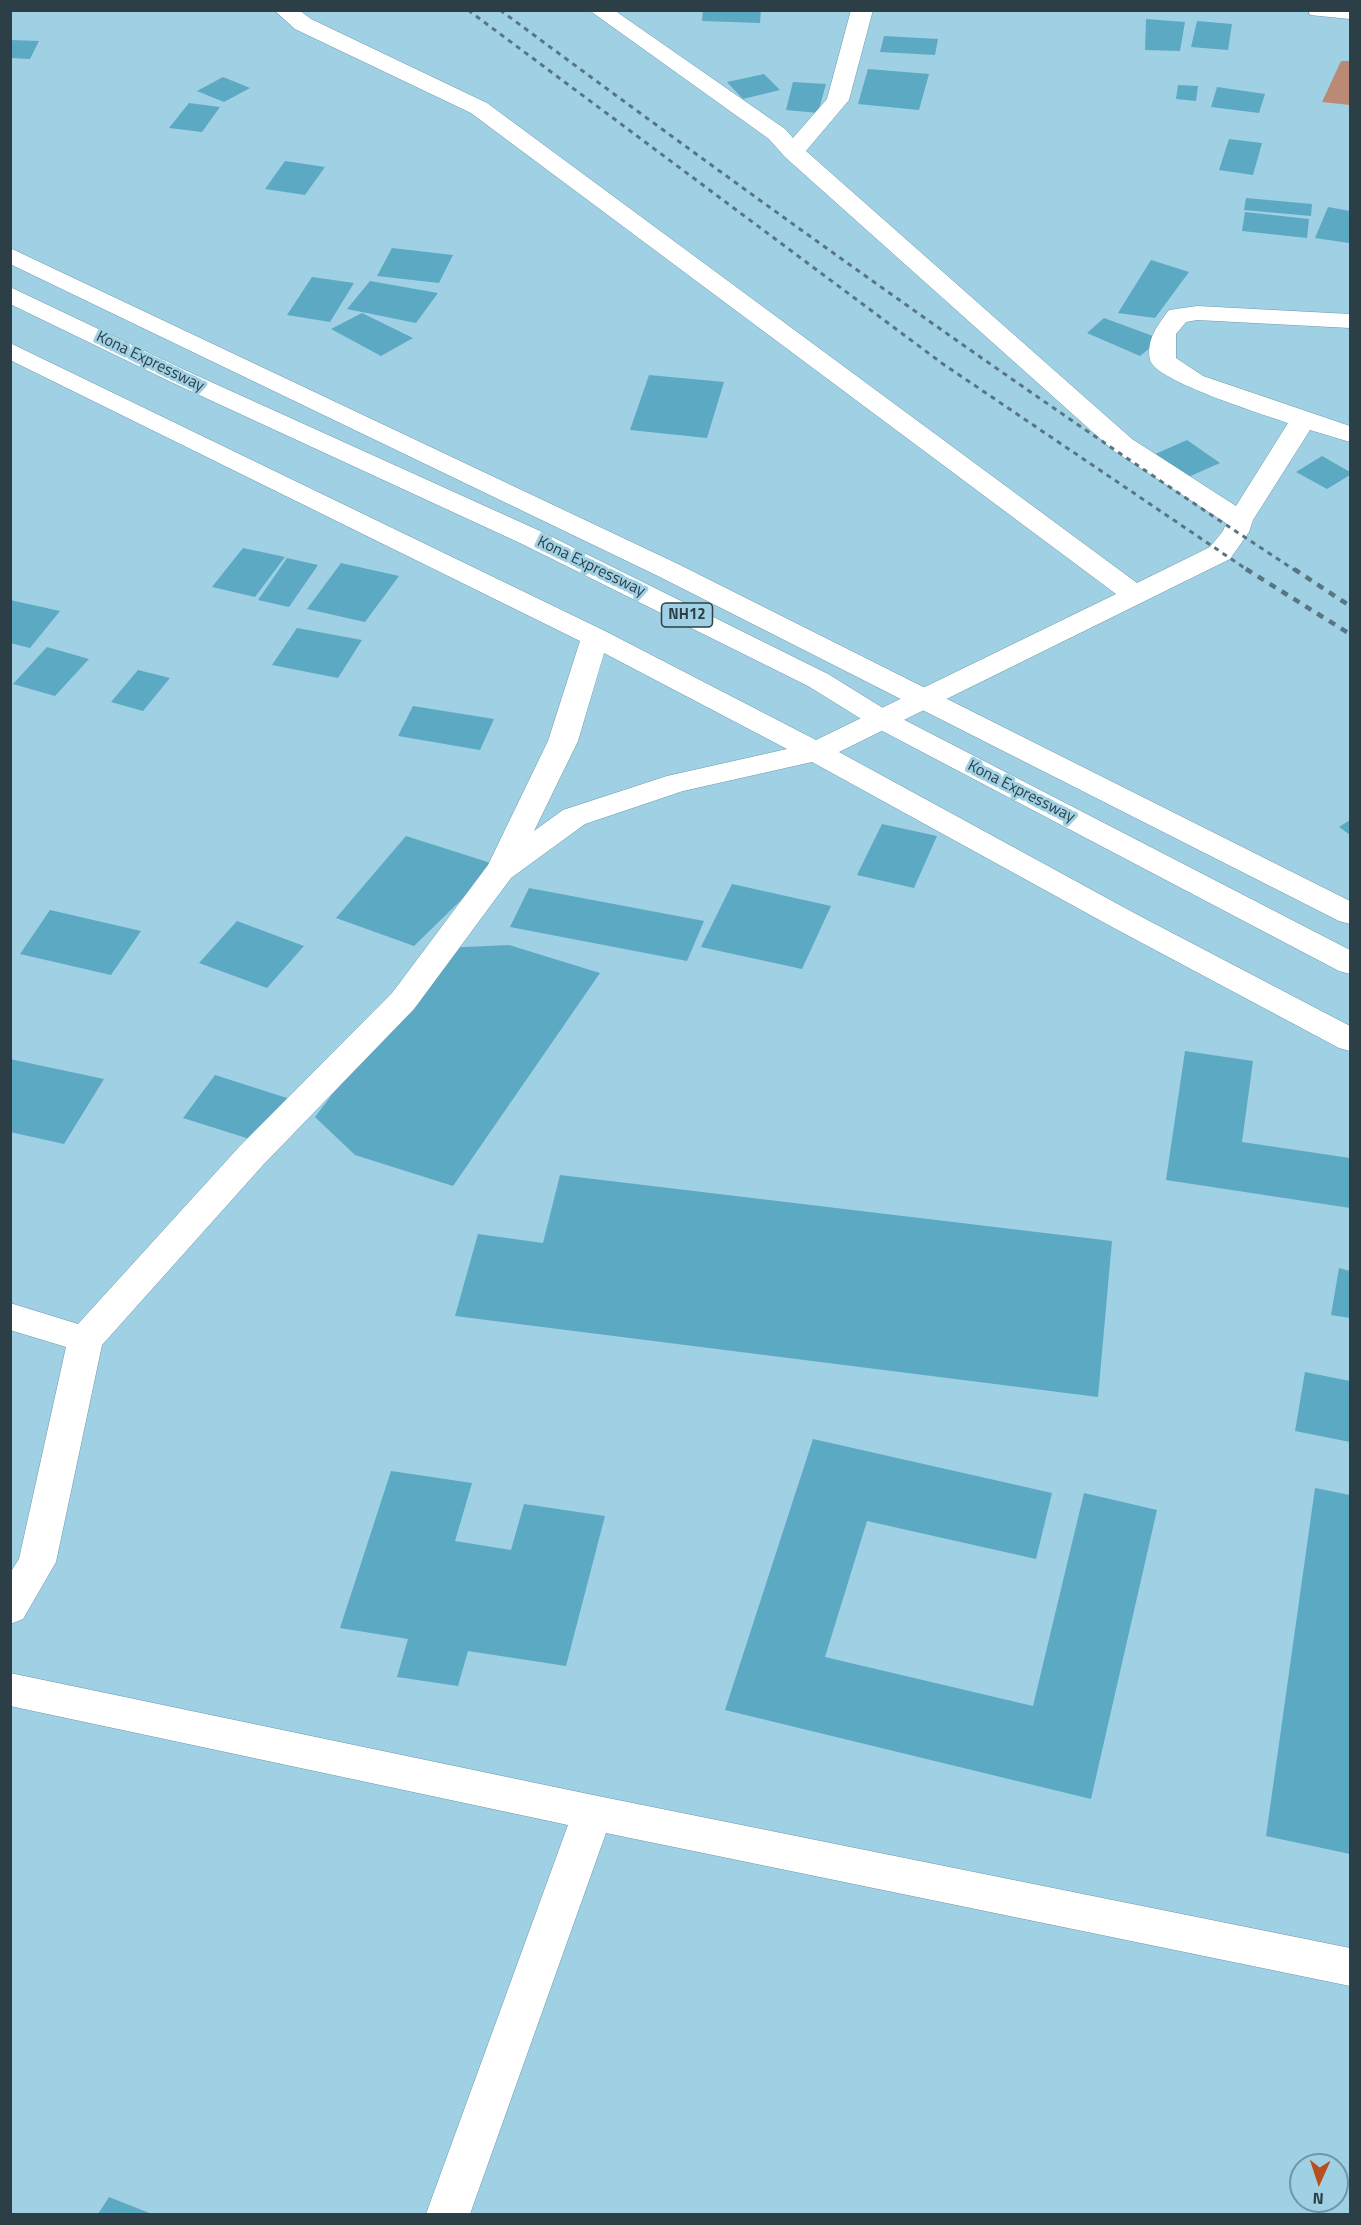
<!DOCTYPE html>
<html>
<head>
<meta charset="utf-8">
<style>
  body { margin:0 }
  #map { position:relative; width:1361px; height:2225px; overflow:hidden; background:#a0d0e3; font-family:"Titillium Web",sans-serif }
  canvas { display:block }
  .frame { position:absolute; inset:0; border:12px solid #2c3f47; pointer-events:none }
  .north { position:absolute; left:1289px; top:2153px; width:60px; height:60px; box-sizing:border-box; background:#a0d0e3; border:2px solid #7296a5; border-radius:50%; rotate:183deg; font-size:16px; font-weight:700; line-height:24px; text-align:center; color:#2c3f47 }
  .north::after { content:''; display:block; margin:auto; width:21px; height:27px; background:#b6511f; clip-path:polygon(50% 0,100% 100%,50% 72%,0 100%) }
</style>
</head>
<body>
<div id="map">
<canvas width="1361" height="2225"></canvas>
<div class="frame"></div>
<div class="north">N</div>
</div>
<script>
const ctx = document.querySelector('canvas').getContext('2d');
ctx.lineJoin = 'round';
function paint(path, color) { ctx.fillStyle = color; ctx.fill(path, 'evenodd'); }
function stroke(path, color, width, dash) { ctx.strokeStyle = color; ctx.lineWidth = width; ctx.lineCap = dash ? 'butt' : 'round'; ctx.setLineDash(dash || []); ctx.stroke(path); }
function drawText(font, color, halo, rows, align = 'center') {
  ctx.font = font + ' "Titillium Web",sans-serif'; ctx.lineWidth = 6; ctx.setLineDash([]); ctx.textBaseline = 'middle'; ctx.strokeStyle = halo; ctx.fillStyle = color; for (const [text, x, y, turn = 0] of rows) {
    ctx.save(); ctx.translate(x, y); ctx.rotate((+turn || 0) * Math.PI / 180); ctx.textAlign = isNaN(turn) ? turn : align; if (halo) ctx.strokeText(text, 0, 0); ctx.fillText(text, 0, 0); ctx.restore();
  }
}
const green = new Path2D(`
  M1341 61H1350V105L1322 102Z`);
const building = new Path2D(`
  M703 10H761L760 23 702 21Z
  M1146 19 1185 22 1180 51 1145 50Z
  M1197 21 1232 24 1228 50 1191 47Z
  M884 36 938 39 935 55 880 52Z
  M10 40 39 41 30 59 10 58Z
  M868 69 929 74 919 110 858 104Z
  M764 74 780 90 743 99 727 82Z
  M223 77 250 88 224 102 197 91Z
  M793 82 826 84 818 113 786 110Z
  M1178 85 1198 86 1196 101 1176 99Z
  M1217 87 1265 94 1259 113 1211 107Z
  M189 103 220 107 202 132 169 128Z
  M1229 139 1262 143 1253 175 1219 170Z
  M285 161 325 167 305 195 265 189Z
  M1246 198 1312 204 1311 216 1244 210Z
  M1328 207 1350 211 1349 243 1315 238Z
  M1245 212 1309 219 1307 238 1242 231Z
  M392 248 453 255 439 283 377 276Z
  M1151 260 1189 272 1155 318 1118 313Z
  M312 277 354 283 330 322 287 315Z
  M370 281 438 293 416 323 347 309Z
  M362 313 413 338 381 356 331 329Z
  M1104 318 1161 339 1140 356 1087 333Z
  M649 375 724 382 707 438 630 430Z
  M1187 440 1220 463 1186 478 1153 455Z
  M1322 456 1350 472V475L1327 489 1296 472Z
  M243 548 285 557 255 597 212 587Z
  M287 558 318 565 289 607 258 600Z
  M341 563 399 576 365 622 307 609Z
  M10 600 60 611 30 648 10 643Z
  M297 628 362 640 338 678 272 665Z
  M47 647 89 659 55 696 13 684Z
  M138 670 170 678 143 711 111 702Z
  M413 706 494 719 480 750 398 736Z
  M1350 820V835L1339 827Z
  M882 824 937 836 914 888 857 875Z
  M406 836 497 865 414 946 336 918Z
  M732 884 831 906 802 969 701 947Z
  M529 888 704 921 687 961 510 927Z
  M50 910 141 931 111 975 20 954Z
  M237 921 304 946 267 988 199 963Z
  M509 945 600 973 453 1186 355 1155 315 1117 443 948Z
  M1185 1051 1253 1061 1242 1142 1350 1158V1208L1166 1180Z
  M10 1059 104 1079 64 1144 10 1132Z
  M215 1075 290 1099 259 1142 183 1118Z
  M560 1175 1112 1241 1098 1397 455 1316 478 1234 543 1243Z
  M1339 1268 1350 1271V1318L1331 1315Z
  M1305 1372 1350 1381V1442L1295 1431Z
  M813 1439 1052 1493 1036 1559 867 1521 825 1657 1033 1706 1084 1493 1157 1510 1091 1799 725 1710Z
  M391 1471 472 1483 455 1541 511 1550 524 1504 605 1516 566 1666 468 1651 458 1686 397 1677 408 1639 340 1628Z
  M1315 1488 1350 1495V1854L1266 1836Z
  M109 2197 152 2214H98Z`);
const minor = new Path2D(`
  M274 10H299L311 19 487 103 1137 583 1210 547 1223 531 1226 523 1114 451 785 157 769 139 589 10H614L785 129 793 138 827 99 851 10H873L849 100 806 151 1132 439 1236 506 1288 423C1265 415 1155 381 1150 360 1146 339 1158 325 1169 310L1197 306 1350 314V328L1197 320 1186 322 1176 334V358L1203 376 1350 426V442L1310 430 1253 520 1249 532 1230 559 839 752 1136 914 1350 1026V1051L1339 1048 1114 928 812 762 683 791 585 824 511 878 414 1009 263 1165 102 1345 56 1562 23 1619 10 1624V1573L19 1559 66 1347 10 1330V1303L78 1324 239 1147 392 993 488 865 548 741 580 641 10 360V343L605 631 816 740 1116 594 471 113 295 29ZM604 653 787 749 667 776 563 810 534 831 578 741Z
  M1308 10H1350V19L1310 15Z
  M10 1673 593 1795 1350 1948V1986L606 1833 470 2214H426L568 1825 10 1706Z`);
const highway = new Path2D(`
  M10 248 678 564 1350 901V924L1339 921 658 576 10 264Z
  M10 287 189 372 540 531 828 674 891 713 1350 950V974L1339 971 871 725 808 686 520 543 171 382 10 304Z`);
const railFar1 = new Path2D(`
  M468 10 943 364 1249 571
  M500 10C761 203 1024 393 1296 571`);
const rail = new Path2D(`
  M1246 569 1350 634
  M1294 569 1350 606`);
const shields = [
  [687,615,51]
];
const shieldNames = [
  ["NH12",687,615]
];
const streetNames = [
  ["Kona Expressway",150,362,26],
  ["Kona Expressway",591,567,26],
  ["Kona Expressway",1021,792,27]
];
paint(green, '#ba8a76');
paint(building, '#5ca9c4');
stroke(minor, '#6b99ab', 1);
stroke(highway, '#6b99ab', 1);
paint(minor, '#fff');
paint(highway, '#fff');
stroke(railFar1, '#587682', 3, [5, 5]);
stroke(rail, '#587682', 4.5, [7, 7]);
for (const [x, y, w] of shields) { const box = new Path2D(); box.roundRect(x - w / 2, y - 12, w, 24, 4.5); ctx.fillStyle = '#a0d0e3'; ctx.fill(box); stroke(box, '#2c3f47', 1.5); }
drawText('bold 15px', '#2c3f47', null, shieldNames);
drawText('16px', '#2c3f47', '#a0d0e3', streetNames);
</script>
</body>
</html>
